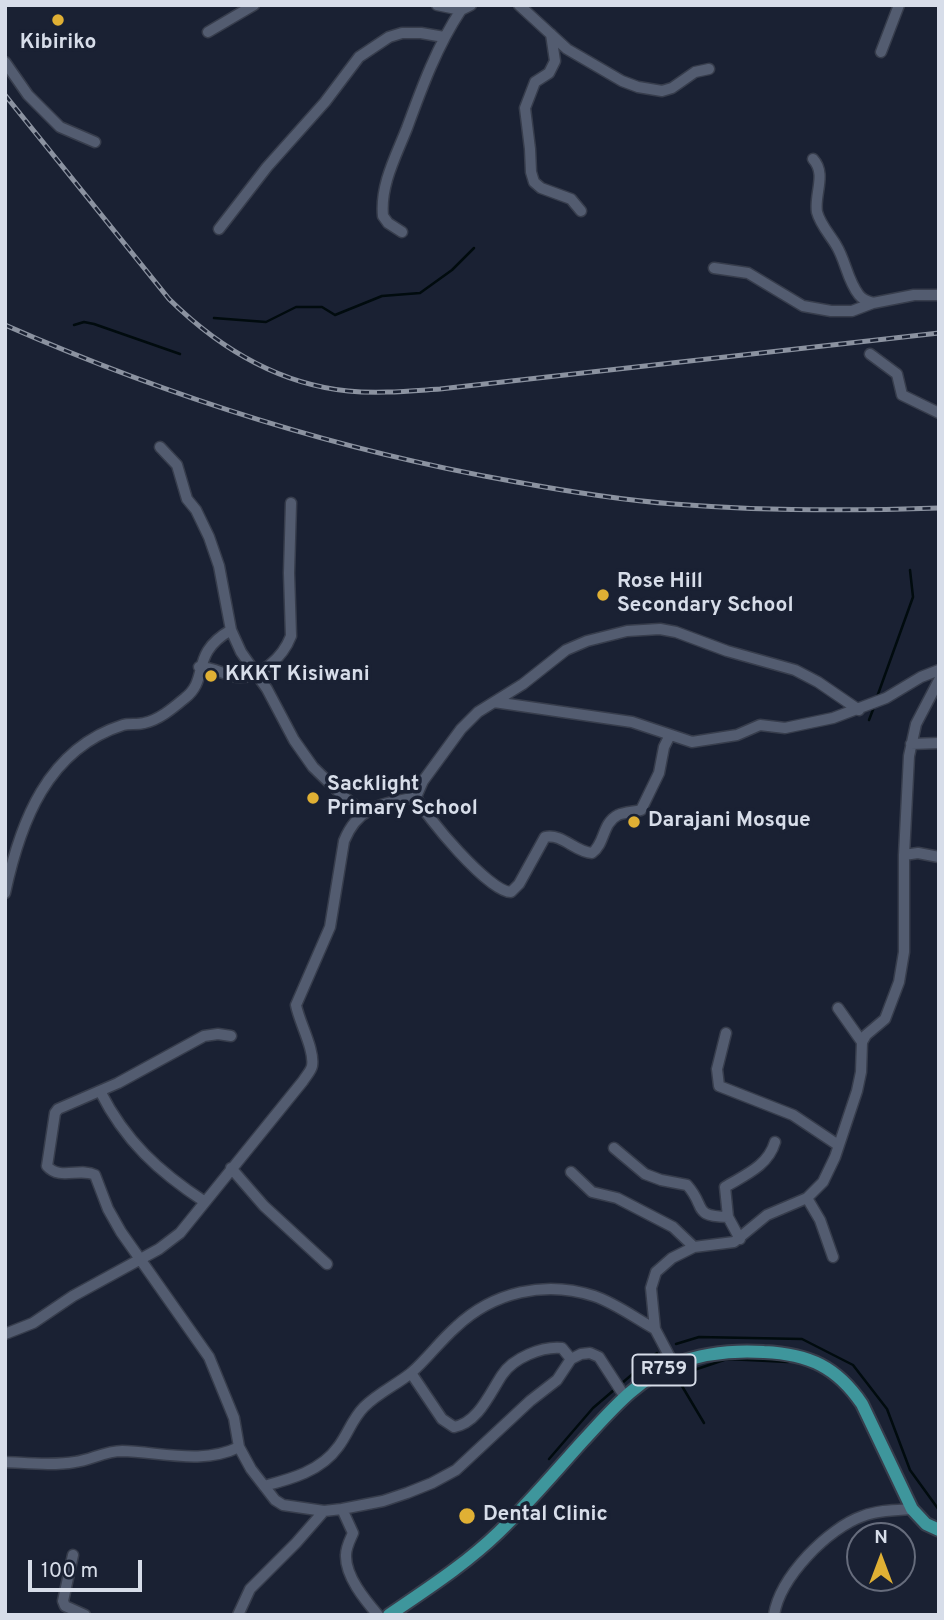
<!DOCTYPE html>
<html>
<head>
<meta charset="utf-8">
<style>
  body { margin:0 }
  #map { position:relative; width:944px; height:1620px; overflow:hidden; background:#1a2133; font-family:Overpass,sans-serif }
  canvas { display:block }
  .frame { position:absolute; inset:0; border:7px solid #d7dde9; pointer-events:none }
  .north { position:absolute; left:846px; top:1522px; width:70px; height:70px; box-sizing:border-box; background:#1a2133; border:2px solid #666c7c; border-radius:50%; rotate:0deg; font-size:19px; font-weight:700; line-height:28px; text-align:center; color:#d7dde9 }
  .north::after { content:''; display:block; margin:auto; width:24px; height:32px; background:#e0b034; clip-path:polygon(50% 0,100% 100%,50% 72%,0 100%) }
  .scale { position:absolute; left:28px; top:1560px; width:114px; height:32px; box-sizing:border-box; border:4px solid #d7dde9; border-top:0; padding-left:9px; font-size:21px; line-height:24px; white-space:nowrap; color:#d7dde9; -webkit-text-stroke:5px #1a2133; paint-order:stroke }
</style>
</head>
<body>
<div id="map">
<canvas width="944" height="1620"></canvas>
<div class="frame"></div>
<div class="north">N</div>
<div class="scale">100 m</div>
</div>
<script>
const ctx = document.querySelector('canvas').getContext('2d');
ctx.lineJoin = 'round';
function stroke(path, color, width, dash) { ctx.strokeStyle = color; ctx.lineWidth = width; ctx.lineCap = dash ? 'butt' : 'round'; ctx.setLineDash(dash || []); ctx.stroke(path); }
function drawText(font, color, halo, rows, align = 'center') {
  ctx.font = font + ' Overpass,sans-serif'; ctx.lineWidth = 7; ctx.setLineDash([]); ctx.textBaseline = 'middle'; ctx.strokeStyle = halo; ctx.fillStyle = color; for (const [text, x, y, turn = 0] of rows) {
    ctx.save(); ctx.translate(x, y); ctx.rotate((+turn || 0) * Math.PI / 180); ctx.textAlign = isNaN(turn) ? turn : align; if (halo) ctx.strokeText(text, 0, 0); ctx.fillText(text, 0, 0); ctx.restore();
  }
}
const stream = new Path2D(`
  M214 318 266 322 296 307H322L335 315 382 296 420 293 452 270 474 248
  M74 325 84 322 94 324 180 354
  M877 697 913 597 910 570
  M869 720 874 707
  M676 1344 699 1337 802 1339 853 1365 887 1409 910 1470 939 1510
  M704 1423 676 1376 727 1359 788 1362
  M549 1459 593 1408 657 1353`);
const minor = new Path2D(`
  M437 5 461 10 471 5
  M519 5 567 49 622 81 638 87 662 91 672 88 695 72 709 69
  M208 32 254 5
  M551 34 555 61 549 73 535 82 525 108 530 149 531 172 534 182 541 188 571 199 581 211
  M881 52 899 5
  M5 62 28 95 60 127 95 142
  M813 159C827 174 814 194 817 212 820 224 830 235 836 245 846 261 847 280 859 295 863 300 867 301 873 303
  M219 229 267 167 325 102 359 57 389 37 402 33H421L444 37
  M402 232 388 223 383 216C380 185 396 156 407 128 422 87 437 46 461 10
  M714 268 748 273 803 306 831 311H852L873 303 914 295H939
  M870 354 897 374 902 395 939 413
  M160 447 177 465 187 499 196 510 209 537 219 566 231 630 241 652 267 689 294 740 313 767 344 797 364 812
  M199 667C214 667 224 675 237 677 260 679 283 657 291 636L289 573 291 503
  M494 702 632 722 692 742 737 735 760 725 785 728 833 718 886 698 921 677 939 670
  M670 735 664 747 659 773 641 810C634 812 625 812 618 815 602 823 605 844 592 853 575 852 562 833 545 837L519 884 511 892C489 892 426 817 416 797L423 781 461 729 478 712 523 684 566 650 587 641 627 631 660 629 676 632 727 651 795 670 818 682 859 710
  M911 744 939 743
  M904 855 918 853 939 857
  M5 893C20 823 47 749 123 725 129 723 137 725 144 723 159 720 173 708 185 698 210 679 189 654 231 630
  M838 1008 862 1042
  M726 1033 717 1069 719 1086 793 1115 838 1145
  M231 1036 218 1034 204 1036 118 1083 58 1109 55 1113 47 1166C60 1181 80 1167 95 1175L108 1209 121 1232 209 1357 234 1418 239 1447 251 1469 275 1500 283 1505 324 1511 342 1509 353 1533C350 1540 346 1547 346 1555 345 1576 365 1600 378 1615
  M100 1091C125 1141 159 1172 205 1202
  M614 1148 645 1174 661 1180 687 1185C707 1207 691 1216 728 1217
  M231 1168 264 1206 327 1264
  M571 1172 592 1192 617 1198 673 1227 694 1247
  M807 1198 820 1220 833 1257
  M740 1239 728 1217 725 1187C745 1175 768 1166 775 1142
  M5 1334 33 1323 73 1296 159 1249 180 1233 303 1081C306 1076 311 1071 312 1066 315 1050 299 1022 296 1005L330 927 344 841C358 806 382 804 416 797
  M674 1365 655 1329 651 1288 656 1272 672 1258 694 1247 734 1242 767 1215 807 1198 823 1182 835 1157 857 1091 861 1072 862 1042 866 1035 885 1019 899 982 904 952V855L909 756 916 724 939 680
  M411 1373 442 1419 454 1427C478 1423 490 1393 502 1375 513 1358 542 1346 562 1348L571 1359
  M5 1462C28 1463 52 1466 75 1462 91 1460 105 1451 122 1451 160 1452 203 1465 239 1447
  M264 1486C291 1479 321 1471 338 1447 348 1434 352 1419 364 1407 378 1393 396 1385 411 1373 427 1359 440 1341 456 1327 493 1292 545 1280 594 1296 615 1303 635 1318 655 1329
  M342 1509 383 1501 407 1493 432 1483 456 1470 530 1401 557 1380 571 1359 581 1354 590 1353 599 1357 625 1397
  M73 1555 63 1601 65 1606 85 1615
  M238 1615 250 1589 296 1543 324 1511
  M774 1615C780 1577 828 1528 863 1516 878 1510 896 1510 912 1509`);
const major = new Path2D(`
  M389 1615C427 1589 466 1564 499 1532 529 1503 555 1472 582 1442 610 1412 636 1380 675 1364 704 1353 734 1350 764 1352 809 1354 837 1367 862 1404L912 1509 926 1524 939 1530`);
const rail = new Path2D(`
  M5 95 169 299C218 347 278 384 348 391 378 394 409 391 440 389L939 333
  M5 325C167 396 337 450 511 481 565 491 619 500 674 504 761 511 851 511 939 508`);
const markers = [
  [58,20,7,"#e0b034"],
  [603,595,7,"#e0b034"],
  [211,676,7,"#e0b034"],
  [313,798,7,"#e0b034"],
  [634,822,7,"#e0b034"],
  [467,1516,9,"#e0b034"]
];
const shields = [
  [664,1370,63]
];
const shieldNames = [
  ["R759",664,1370]
];
const poiNames = [
  ["Kibiriko",58,44,"center"],
  ["Rose Hill",617,583],
  ["Secondary School",617,607],
  ["KKKT Kisiwani",225,676],
  ["Sacklight",327,786],
  ["Primary School",327,810],
  ["Darajani Mosque",648,822],
  ["Dental Clinic",483,1516]
];
stroke(stream, '#010b0e', 2.5);
stroke(minor, '#373d4c', 13);
stroke(major, '#373d4c', 16);
stroke(minor, '#535c70', 10);
stroke(major, '#3e969c', 12);
stroke(rail, '#8b92a0', 5);
stroke(rail, '#1a2133', 2.5, [8]);
for (const [x, y, r, color] of markers) { const dot = new Path2D(); dot.arc(x, y, r, 0, 2 * Math.PI); ctx.fillStyle = color; ctx.fill(dot); stroke(dot, '#1a2133', 2.5); }
for (const [x, y, w] of shields) { const box = new Path2D(); box.roundRect(x - w / 2, y - 15.5, w, 31, 5); ctx.fillStyle = '#1a2133'; ctx.fill(box); stroke(box, '#d7dde9', 2); }
drawText('bold 19px', '#d7dde9', null, shieldNames);
drawText('bold 21px', '#d7dde9', '#1a2133', poiNames, 'left');
</script>
</body>
</html>
